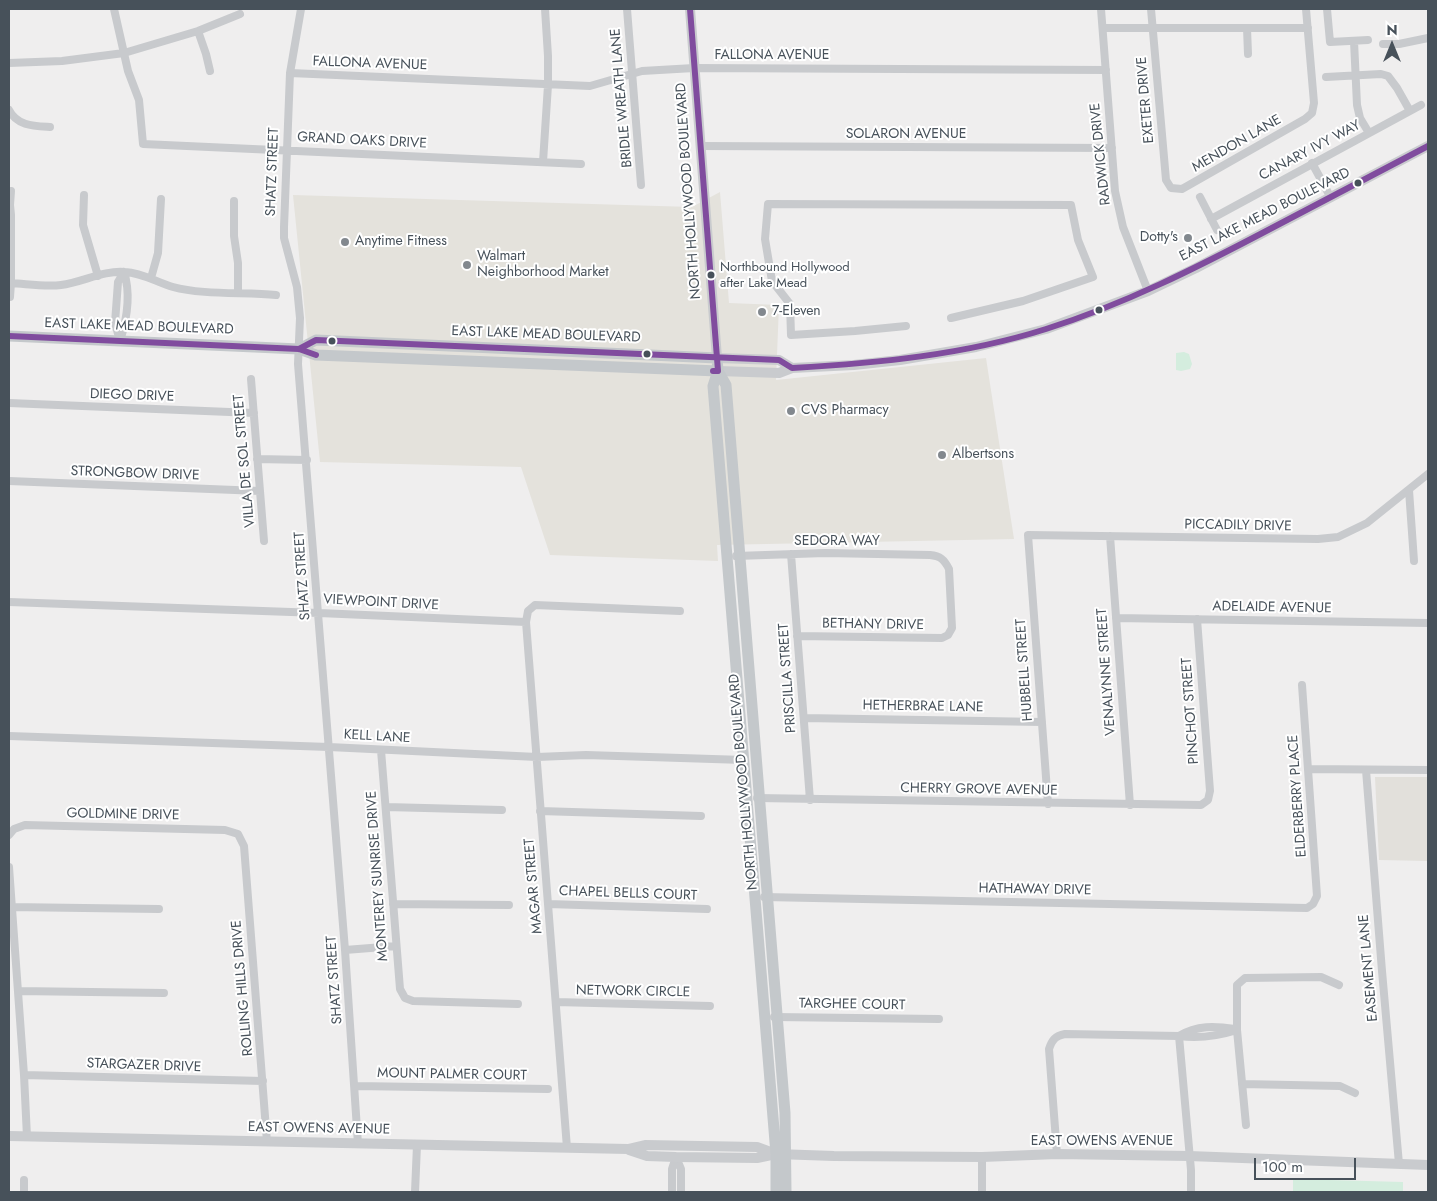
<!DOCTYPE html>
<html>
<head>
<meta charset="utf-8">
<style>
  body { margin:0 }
  #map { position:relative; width:1437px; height:1201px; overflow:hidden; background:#efeeee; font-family:Jost,sans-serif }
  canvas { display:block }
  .frame { position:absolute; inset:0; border:10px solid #47515a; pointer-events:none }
  .north { position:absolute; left:1367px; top:20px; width:50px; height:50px; -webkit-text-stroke:4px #fff; paint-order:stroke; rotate:0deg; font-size:14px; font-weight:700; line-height:20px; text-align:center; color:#47515a }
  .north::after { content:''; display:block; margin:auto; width:18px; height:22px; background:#47515a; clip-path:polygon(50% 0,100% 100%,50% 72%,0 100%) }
  .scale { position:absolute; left:1254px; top:1158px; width:102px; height:22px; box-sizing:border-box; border:2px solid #47515a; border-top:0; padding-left:6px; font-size:15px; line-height:18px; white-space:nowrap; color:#47515a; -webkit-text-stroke:4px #fff; paint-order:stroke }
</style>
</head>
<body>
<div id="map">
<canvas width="1437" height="1201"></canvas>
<div class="frame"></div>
<div class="north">N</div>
<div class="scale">100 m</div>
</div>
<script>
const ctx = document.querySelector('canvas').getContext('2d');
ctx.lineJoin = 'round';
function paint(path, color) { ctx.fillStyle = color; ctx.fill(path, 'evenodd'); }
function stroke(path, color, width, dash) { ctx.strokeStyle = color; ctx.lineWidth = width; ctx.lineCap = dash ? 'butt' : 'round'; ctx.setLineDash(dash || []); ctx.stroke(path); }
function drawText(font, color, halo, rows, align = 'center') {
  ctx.font = font + ' Jost,sans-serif'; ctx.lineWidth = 4; ctx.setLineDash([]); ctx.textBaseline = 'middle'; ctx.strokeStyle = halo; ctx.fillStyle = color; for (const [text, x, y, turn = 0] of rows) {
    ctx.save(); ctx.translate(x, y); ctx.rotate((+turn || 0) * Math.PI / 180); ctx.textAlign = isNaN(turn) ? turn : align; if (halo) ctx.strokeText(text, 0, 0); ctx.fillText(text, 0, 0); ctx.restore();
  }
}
const commercial = new Path2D(`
  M720 192 729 303 779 305 776 380 986 358 1014 539 717 545 718 561 550 555 521 467 320 462 293 195 692 207Z`);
const green = new Path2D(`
  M1184 352 1189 354 1192 364 1190 369 1181 371 1176 370V353Z
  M1293 1179 1403 1182V1192H1293Z`);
const sand = new Path2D(`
  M1375 777H1428V861L1379 860Z`);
const street = new Path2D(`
  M114 9 128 71 139 100 143 144 581 164
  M301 9 290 73 284 227V238L297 287 300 318 298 364 345 950 358 1144
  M627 9 641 185
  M1101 9 1115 191 1123 227 1148 291
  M1151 9 1166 180 1171 188 1182 189 1305 119 1312 113 1314 103 1306 9
  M1327 9 1330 42 1368 40
  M1103 28H1308
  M1247 28 1248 54
  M198 31 206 54 210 71
  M1354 41 1357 105 1360 118 1369 133
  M1383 44H1399L1428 38
  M9 63 62 61 124 53 198 31 240 14
  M290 73 590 86 642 71 694 68 1106 70
  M1326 77 1381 74 1388 76 1397 88 1410 111
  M9 110C17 126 34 126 50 127
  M701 146 1112 148
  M543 162 548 85V56L545 9
  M1312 163 1331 198
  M84 195 83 225 98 276
  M1200 197 1217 230
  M234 201V236L238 263V292
  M1211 219 1421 105
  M151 278 158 253 161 199
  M11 283C28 284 45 287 61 285 83 282 104 270 125 272 143 273 156 282 173 287 202 295 245 292 276 295
  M10 297 11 283V215L10 205 11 191
  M906 326 855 331 791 335 790 304 772 281 765 239 768 204 1071 205 1078 240 1093 277 1023 301 951 318
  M120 341 115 323 118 282 124 272
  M120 341C127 319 131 294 124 272
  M251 379 264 541
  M9 403 254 413
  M257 459 307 460
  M9 481 260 491
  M1409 490 1414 561
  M1110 536 1130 805
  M791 554 810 800
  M736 556 825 553 930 555C940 556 944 559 949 569L952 628 948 635 942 638 797 636
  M9 602 319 613 526 622 528 611 535 605 680 611
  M1116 618 1428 623
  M526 622 567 1148
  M804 718 1042 722
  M9 736 329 747 537 757 586 755 744 760
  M381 750 400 989 405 998 413 1001 518 1004
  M1308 769 1428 770
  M1366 770 1382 971 1399 1164
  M757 798 1201 805 1208 800 1210 791 1197 619
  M1048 804 1028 535 1318 539 1338 537 1367 523 1428 474
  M386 807 502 810
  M540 811 701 816
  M9 835 14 829 25 825 225 830 238 834 244 846 267 1142
  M9 867 24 1075 27 1137
  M764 897 1307 908 1313 904 1317 896 1302 685
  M393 904 509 905
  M548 904 707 909
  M9 907 159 909
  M345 950 396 946
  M18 991 164 993
  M556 1002 710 1006
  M774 1017 939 1019
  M1179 1036 1191 1170V1192
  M1179 1036C1197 1025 1215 1026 1235 1029
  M24 1075 263 1081
  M1242 1084 1340 1086 1355 1093
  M356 1086 548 1089
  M1246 1125 1237 1030V985L1245 978 1321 977 1339 985
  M1057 1154 1049 1049C1052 1040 1055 1036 1065 1034L1179 1036C1200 1039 1218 1036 1237 1030
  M676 1157 681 1169V1192
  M24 1192V1180
  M415 1192 417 1145
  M672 1192V1169L676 1157
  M982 1192V1157`);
const secondary = new Path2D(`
  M690 9 717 358 779 360 792 368
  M718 371 779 373 792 368 854 365 900 360 976 347 1046 329 1148 291 1196 268 1428 146
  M9 1136 628 1149 645 1145 757 1147 776 1154 834 1156 982 1157 1057 1154 1189 1156 1428 1165
  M629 1150 647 1156 676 1157 757 1158 776 1154`);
const primary = new Path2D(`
  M9 336 299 349 316 355 718 371
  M299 349 316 340 717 358 718 371 713 386 776 1154V1192
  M718 371 726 385 785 1113 786 1192`);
const bus1 = new Path2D(`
  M690 9 718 371H713
  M9 336 299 349 316 355
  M299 349 316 340 779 360 792 368C878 363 964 355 1046 329 1125 304 1198 267 1270 229 1323 201 1375 174 1428 146`);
const markers = [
  [1358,183,4.5,"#47515a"],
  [1188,238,5,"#82888e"],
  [345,242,5,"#82888e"],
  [467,265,5,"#82888e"],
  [711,275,4.5,"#47515a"],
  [1099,310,4.5,"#47515a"],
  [762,312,5,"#82888e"],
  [332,341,4.5,"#47515a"],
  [647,354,4.5,"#47515a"],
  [791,411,5,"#82888e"],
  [942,455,5,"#82888e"]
];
const busNames = [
  ["Northbound Hollywood",720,268],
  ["after Lake Mead",720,284]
];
const streetNames = [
  ["FALLONA AVENUE",772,56],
  ["FALLONA AVENUE",370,64,2],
  ["BRIDLE WREATH LANE",622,98,-95],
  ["EXETER DRIVE",1146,100,-95],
  ["SOLARON AVENUE",906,135],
  ["GRAND OAKS DRIVE",362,141,3],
  ["MENDON LANE",1237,144,-30],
  ["CANARY IVY WAY",1310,151,-28],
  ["RADWICK DRIVE",1101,154,-96],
  ["SHATZ STREET",273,172,-88],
  ["NORTH HOLLYWOOD BOULEVARD",689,191,-94],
  ["EAST LAKE MEAD BOULEVARD",1265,215,-27],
  ["EAST LAKE MEAD BOULEVARD",139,327,2],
  ["EAST LAKE MEAD BOULEVARD",546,335,2],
  ["DIEGO DRIVE",132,396,2],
  ["VILLA DE SOL STREET",245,461,-95],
  ["STRONGBOW DRIVE",135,474,2],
  ["PICCADILY DRIVE",1238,526,1],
  ["SEDORA WAY",837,542],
  ["SHATZ STREET",303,576,-94],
  ["VIEWPOINT DRIVE",381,603,3],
  ["ADELAIDE AVENUE",1272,608,1],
  ["BETHANY DRIVE",873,625,1],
  ["HUBBELL STREET",1025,670,-94],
  ["VENALYNNE STREET",1107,672,-94],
  ["PRISCILLA STREET",788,678,-94],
  ["HETHERBRAE LANE",923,707,1],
  ["PINCHOT STREET",1191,711,-94],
  ["KELL LANE",377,737,3],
  ["NORTH HOLLYWOOD BOULEVARD",744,782,-95],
  ["CHERRY GROVE AVENUE",979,790,1],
  ["ELDERBERRY PLACE",1298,796,-94],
  ["GOLDMINE DRIVE",123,815,1],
  ["MONTEREY SUNRISE DRIVE",378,876,-94],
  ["MAGAR STREET",534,886,-95],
  ["HATHAWAY DRIVE",1035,890,1],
  ["CHAPEL BELLS COURT",628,894,2],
  ["EASEMENT LANE",1369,968,-95],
  ["SHATZ STREET",335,980,-94],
  ["ROLLING HILLS DRIVE",243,988,-95],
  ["NETWORK CIRCLE",633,992,1],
  ["TARGHEE COURT",852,1005,1],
  ["STARGAZER DRIVE",144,1066,2],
  ["MOUNT PALMER COURT",452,1075,1],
  ["EAST OWENS AVENUE",319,1129,1],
  ["EAST OWENS AVENUE",1102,1142]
];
const poiNames = [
  ["Dotty's",1178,238,"right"],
  ["Anytime Fitness",355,242],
  ["Walmart",477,257],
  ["Neighborhood Market",477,273],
  ["7-Eleven",772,312],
  ["CVS Pharmacy",801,411],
  ["Albertsons",952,455]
];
paint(commercial, '#e4e2dc');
paint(green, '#d4edde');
paint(sand, '#e2e0db');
stroke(street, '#c8cacd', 8);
stroke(secondary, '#c9cbce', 10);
stroke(primary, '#c4c8cb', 11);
stroke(bus1, '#804c9e', 6);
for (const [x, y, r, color] of markers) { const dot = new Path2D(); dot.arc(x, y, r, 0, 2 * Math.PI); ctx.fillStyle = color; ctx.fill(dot); stroke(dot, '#fff', 2); }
drawText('13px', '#47515a', '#fff', busNames, 'left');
drawText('14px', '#47515a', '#fff', streetNames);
drawText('14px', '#47515a', '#fff', poiNames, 'left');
</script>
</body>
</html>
